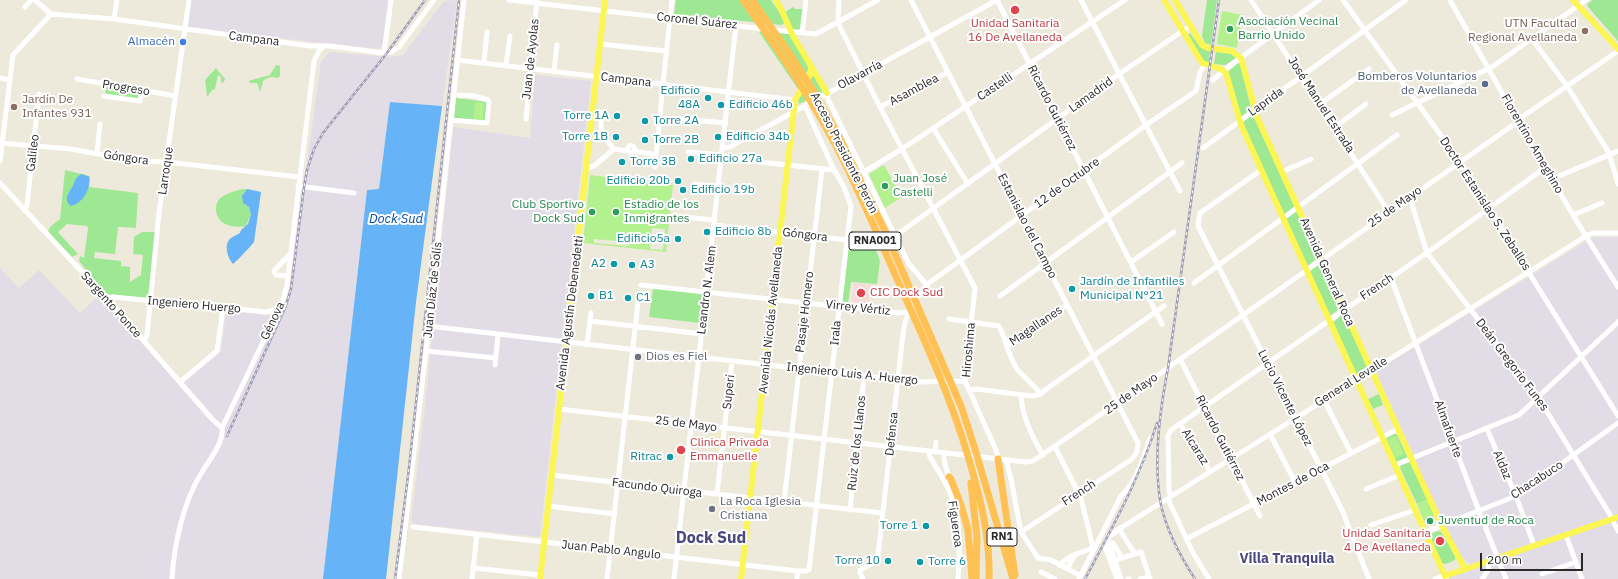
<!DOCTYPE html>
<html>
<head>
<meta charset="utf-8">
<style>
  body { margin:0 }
  #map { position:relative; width:1618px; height:579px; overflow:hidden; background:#ede9db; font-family:"IBM Plex Sans",sans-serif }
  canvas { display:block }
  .scale { position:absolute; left:1480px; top:553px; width:103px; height:18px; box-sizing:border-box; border:2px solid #2a2a2a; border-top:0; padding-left:5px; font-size:12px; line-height:14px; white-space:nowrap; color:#2a2a2a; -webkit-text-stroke:3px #fff; paint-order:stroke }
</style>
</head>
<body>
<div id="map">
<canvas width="1618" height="579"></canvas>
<div class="scale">200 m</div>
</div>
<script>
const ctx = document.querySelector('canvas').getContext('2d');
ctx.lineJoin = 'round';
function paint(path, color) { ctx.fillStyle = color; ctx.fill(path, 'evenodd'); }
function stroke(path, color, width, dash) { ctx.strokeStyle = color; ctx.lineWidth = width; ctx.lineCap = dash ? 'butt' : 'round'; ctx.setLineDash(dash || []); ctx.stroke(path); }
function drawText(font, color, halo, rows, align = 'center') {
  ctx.font = font + ' "IBM Plex Sans",sans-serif'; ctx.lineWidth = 4; ctx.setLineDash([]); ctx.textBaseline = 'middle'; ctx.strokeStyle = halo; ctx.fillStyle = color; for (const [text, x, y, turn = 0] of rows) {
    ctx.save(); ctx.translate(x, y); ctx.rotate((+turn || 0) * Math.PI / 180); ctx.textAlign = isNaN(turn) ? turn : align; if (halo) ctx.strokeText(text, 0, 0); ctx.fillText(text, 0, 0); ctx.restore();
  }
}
const industrial = new Path2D(`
  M191 0H388L383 45 378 49 186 28Z
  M451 0 457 1 442 106 390 102 379 189 367 190 323 579H0V268L19 288 39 270 80 313 99 296 181 385 221 351 226 311 279 316 289 295 321 62 329 52 390 57 403 55 443 2Z
  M535 75 591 81 540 537 413 524V522L411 521 424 416 453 127 530 138Z
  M1593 237H1618V579H1445L1474 569 1461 556 1443 523 1376 371Z`);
const education = new Path2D(`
  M712 431 722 432 721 450 710 449Z`);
const medical = new Path2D(`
  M854 283 871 285 868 304 852 302Z`);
const green = new Path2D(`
  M676 0H771L786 22 781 25 674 14Z
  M1207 0H1217L1211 45 1205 43 1202 36Z
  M1593 0H1618V41L1588 7 1587 4Z
  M793 7 795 9H804L801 28 797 30 792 29 785 12Z
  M759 32 785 33 791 35 809 68 798 89Z
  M1190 33 1199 45 1210 50 1209 63 1203 61 1188 35Z
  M1216 51 1230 53 1236 58 1225 65 1214 64Z
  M1238 63 1241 65 1251 109 1242 116H1240L1228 72Z
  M276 65 280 66V76L278 78C272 76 268 77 263 81L261 90 260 91 257 83H251L248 81 270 75Z
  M216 68 225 79 224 82 221 83V77L218 75 215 89 212 90 208 96H207L205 80Z
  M812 72 823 92 799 104 798 98Z
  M107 86 141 91 139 101 105 95Z
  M456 98 488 102 485 122 454 119Z
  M1255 110 1317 258 1309 265H1307L1239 121Z
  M65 170 90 176 89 187 138 193 136 228 118 227 115 254 95 252 94 258 121 261V266L130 267V282L141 275 143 255 133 254 134 237 142 232H155L149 298 106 294 79 261 80 256 84 258 88 228 87 226 67 224 58 232 78 254 72 257 50 234 48 231 51 226 60 219Z
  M243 189H247L243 194 244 204 249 207 251 214 246 226C234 228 218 226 216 211 216 208 216 204 218 201 222 194 235 191 243 189Z
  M873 242 880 261 877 284 851 282 848 304H844L842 301 849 244 850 243Z
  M1319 264H1321L1340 308 1331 315H1329L1310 273 1311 270Z
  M653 288 703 293 700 323 649 317Z
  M1342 314 1344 315 1367 367 1366 370 1358 375 1356 374 1333 323Z
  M1379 394 1383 405 1373 409 1368 399Z
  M1394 433 1397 435 1407 456V458L1397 462 1395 461 1385 438Z
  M1410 462 1428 499 1417 504 1400 468 1401 465Z
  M1438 531 1441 532 1456 555 1455 560 1446 564 1441 563 1429 535Z`);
const pitch = new Path2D(`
  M1222 11 1242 15 1237 48 1217 44Z
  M475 102 484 103 483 120 473 119Z
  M884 165 902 197 885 208 869 174Z
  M590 175 673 185 666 252 583 243ZM652 228 665 229 663 250 650 249ZM594 239 629 242V246L594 243Z
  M1396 436 1404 454 1395 458 1387 440Z
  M1428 499 1435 516 1424 521 1417 504Z`);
const water = new Path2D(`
  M390 102 442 106 416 302 386 579H323L367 190 379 189Z
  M82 174 89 177C91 189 83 203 71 206 64 201 67 195 71 189 75 184 74 177 82 174Z
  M247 189 261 192 254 242C252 245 235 263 233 264 228 259 224 246 229 240 231 237 237 235 240 233L241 230 248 224 251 214 249 207 243 203 242 196Z`);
const minor = new Path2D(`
  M35 0 51 14 114 19 310 46H330L384 53 391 52 399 47 434 0
  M509 0 764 29
  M839 0 838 16 839 25 880 107 975 288 965 381 996 450 998 459
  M911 0 1138 443 1137 452 1132 459 1021 532
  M997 0 1162 324
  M1081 0 1180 191
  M1251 0 1389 212
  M1343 0 1460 162 1618 416
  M1450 0C1504 97 1558 194 1618 287
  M25 7 31 0
  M114 19 117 0
  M772 30 816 34 878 0
  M802 33 806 0
  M1532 39 1567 86 1609 153 1618 184
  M600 44 666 51
  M384 53 391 0
  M457 60 795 100
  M484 62 487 32
  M506 65 510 36
  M554 71 557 45
  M0 78 9 80
  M77 79 176 96
  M1213 80 1231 65 1319 0
  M827 93 828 99 909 264 927 285
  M104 96 140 101 142 90
  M1320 104 1369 69
  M880 107 948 72
  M602 112C600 134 599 131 614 149L627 151
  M1392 115 1492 67 1586 0
  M526 119 537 0
  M683 119 726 123
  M451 120 487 123 489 102 488 100 474 96 459 95
  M1335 127 1366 104
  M933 128 968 184
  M0 143 71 149 135 161 167 162 299 177
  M627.5 149a3.5 3.5 0 1 1 7 0a3.5 3.5 0 1 1-7 0Z
  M723 148 730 147 997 0
  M1203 148 1406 0
  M634 151 656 155
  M688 152 722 155
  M97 154 100 124
  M722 158 834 170
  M0 161 13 55 51 14
  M655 167 663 84 672 0
  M587 168 594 166 614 149
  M1261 170 1200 213 1198 226 1342 510 1369 579
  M864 172 902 149 1125 0
  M1282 172 1311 159
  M1552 179 1618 151
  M0 183 107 299 213 420 222 428
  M695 184 719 187
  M298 186 354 193
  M1410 198 1427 253 1538 397 1609 513 1618 531
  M24 210 27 205 39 94
  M1573 215 1602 203
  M683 217 715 220
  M714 225 847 240 868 241 895 236 1119 74 1190 26
  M1131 262 1174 232
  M288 276 276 275 274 271 291 253
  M1391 278 1479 511 1506 579
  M1194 283 1397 135
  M641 285 898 313 907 312
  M1000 296 1182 163
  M107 299 113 297 266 312 280 308
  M949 319 999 326C1006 340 1008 355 1017 369 1024 378 1034 385 1041 394
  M590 321 702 334
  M428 326 917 382 965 381
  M144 341 147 335 159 213 189 0
  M587 345 591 313
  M1006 346 1011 344 1067 305
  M426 351 496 358
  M1180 359 1260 516
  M495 365 498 335
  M180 382 217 351 223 308
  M970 390 976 389 1032 396 1038 395 1164 306
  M1021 395C1022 417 1032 437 1043 455
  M1324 400 1351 453
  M559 409 1026 462 1033 461 1155 377 1513 125 1522 117 1618 51
  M1180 424 1210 471
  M1487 429 1516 496 1534 545
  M1270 434 1295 482
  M1055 447 1081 498 1093 548H1094
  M928 451 930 457C937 469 946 482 951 495 961 521 960 552 958 579
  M935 452 936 442
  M944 453V460L949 479
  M1006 460 1011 479 1021 532 1038 558 1051 560 1081 576
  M1395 465 1519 415 1618 322
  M551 475 882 513
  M1366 489 1400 475
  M717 494 732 361
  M1171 496 1169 491 1168 436 1171 430 1431 250 1546 167
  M1168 499 1193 553 1209 579
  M784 502 822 169
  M548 506 615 514
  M850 510 864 376
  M1371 525 1415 510
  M413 527 798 571H806L809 570 851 206 844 187 834 170 805 106
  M1119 529 1135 554
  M1425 532 1516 496 1618 423
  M1566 535 1582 579
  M1188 538 1398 429
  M1107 541 1109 543 1121 579
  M1109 543H1113L1122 558
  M1105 547 1109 537 1119 529 1586 236 1593 233H1618
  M1105 547 1117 579
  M1115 560 1141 552 1150 579
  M1059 565 1071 556 1093 548
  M473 568 540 575
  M1067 569 1075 555
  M1041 572 1055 579
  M1542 574 1576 562
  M172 579C174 545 183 502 202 472 209 460 224 443 222 428L283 300 287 285 314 61 319 51 323 47
  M399 579 426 351 464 0
  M472 579 477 534
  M607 579 638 302
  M674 579 736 25
  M797 579 798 571
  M863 579 860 573V570L875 562 878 556 903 334C906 312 914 298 929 283L1146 125 1196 91 1200 72 1205 64
  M1079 579 1121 496C1137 481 1143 459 1150 438
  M1128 579H1129
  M1140 579 1149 577
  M1435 579 1445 576 1446 579
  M1482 579 1489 569 1488 561`);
const major = new Path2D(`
  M776 0 782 11 793 36 827 93
  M1164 0 1202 63 1221 69 1226 73 1241 125 1445 576 1618 517
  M1175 0 1202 45 1208 48 1232 51 1241 58 1257 117 1442 526 1465 569
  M1573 0 1618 49
  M540 579 605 0
  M741 579 795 100 811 73V65`);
const highway = new Path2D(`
  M743 0C777 48 810 96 837 148 864 200 886 255 910 308 936 366 959 419 975 481 984 513 990 546 989 579
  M752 0 787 50 816 95 839 137 885 231 961 406 975 449 1013 579
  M998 459 1015 575
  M949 477 951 479 961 505 968 530 972 579
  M971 483 977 538 976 579`);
const rail = new Path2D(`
  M227 436 285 308 291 289 304 187 307 170 314 149 323 133 387 53 425 0
  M395 579 409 468 459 0
  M1085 579C1112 528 1140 478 1157 423
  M1195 579C1180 556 1167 532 1161 505 1153 464 1160 409 1168 368L1219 0`);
const markers = [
  [1015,10,5,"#e0444e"],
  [1230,29,4,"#2e9e5b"],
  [1585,31,4,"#8d6e63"],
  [183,42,4,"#3f7fe0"],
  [1485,84,4,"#5c6f8a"],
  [708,98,4,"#0f9aa8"],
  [721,105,4,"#0f9aa8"],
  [14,107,4,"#8d6e63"],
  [617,116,4,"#0f9aa8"],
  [645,121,4,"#0f9aa8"],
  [616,137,4,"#0f9aa8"],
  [718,137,4,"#0f9aa8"],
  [645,140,4,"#0f9aa8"],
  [691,159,4,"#0f9aa8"],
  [622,162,4,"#0f9aa8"],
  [678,181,4,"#0f9aa8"],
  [885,186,4,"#2e9e5b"],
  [683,190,4,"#0f9aa8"],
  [592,212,4,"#2e9e5b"],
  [616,212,4,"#2e9e5b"],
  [707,232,4,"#0f9aa8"],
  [678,239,4,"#0f9aa8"],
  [614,264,4,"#0f9aa8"],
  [632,265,4,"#0f9aa8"],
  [1072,289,4,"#0f9aa8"],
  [861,293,5,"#e0444e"],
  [591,296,4,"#0f9aa8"],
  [628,298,4,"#0f9aa8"],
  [638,357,4,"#6b7280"],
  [681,450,5,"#e0444e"],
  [670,457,4,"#0f9aa8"],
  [712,509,4,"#6b7280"],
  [1430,521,4,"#2e9e5b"],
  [926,526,4,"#0f9aa8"],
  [1440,541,5,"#e0444e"],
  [888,561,4,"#0f9aa8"],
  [920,562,4,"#0f9aa8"]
];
const shields = [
  [875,241,52],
  [1002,537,30]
];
const shieldNames = [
  ["RNA001",875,241],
  ["RN1",1002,537]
];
const streetNames = [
  ["Coronel Suárez",697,21,6],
  ["Campana",254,39,7],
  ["Juan de Ayolas",531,59,-84],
  ["Olavarría",860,75,-28],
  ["Campana",626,80,7],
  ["Castelli",995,87,-34],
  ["Progreso",126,88,9],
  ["Asamblea",914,90,-28],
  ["Lamadrid",1091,95,-36],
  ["Laprida",1266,102,-36],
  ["José Manuel Estrada",1321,105,57],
  ["Ricardo Gutiérrez",1052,108,63],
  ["Florentino Ameghino",1532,144,60],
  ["Galileo",33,153,-83],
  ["Acceso Presidente Perón",844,153,63],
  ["Góngora",126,158,8],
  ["Larroque",166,171,-82],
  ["12 de Octubre",1067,183,-36],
  ["Doctor Estanislao S. Zeballos",1485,204,57],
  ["25 de Mayo",1395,207,-35],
  ["Estanislao del Campo",1027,226,63],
  ["Góngora",805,235,7],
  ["Avenida General Roca",1327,272,66],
  ["French",1377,287,-34],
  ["Juan Díaz de Solís",433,290,-84],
  ["Leandro N. Alem",707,290,-83],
  ["Sargento Ponce",111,305,48],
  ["Ingeniero Huergo",194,305,5],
  ["Virrey Vértiz",858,308,6],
  ["Pasaje Homero",805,312,-83],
  ["Avenida Agustín Debenedetti",570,313,-83],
  ["Avenida Nicolás Avellaneda",771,320,-84],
  ["Génova",273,321,-65],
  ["Magallanes",1036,326,-34],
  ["Irala",836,333,-84],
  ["Hiroshima",969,350,-85],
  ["Deán Gregorio Funes",1512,365,53],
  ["Ingeniero Luis A. Huergo",852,374,6],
  ["General Levalle",1351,382,-32],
  ["Superí",729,392,-84],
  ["25 de Mayo",1131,394,-35],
  ["Lucio Vicente López",1285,398,63],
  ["25 de Mayo",686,424,7],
  ["Almafuerte",1448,429,70],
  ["Defensa",892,434,-84],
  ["Ricardo Gutiérrez",1220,438,63],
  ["Ruiz de los Llanos",857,443,-84],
  ["Alcaraz",1195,447,58],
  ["Aldaz",1502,465,67],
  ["Chacabuco",1537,480,-33],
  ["Montes de Oca",1293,484,-28],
  ["Facundo Quiroga",657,488,7],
  ["French",1079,493,-33],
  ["Figueroa",955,524,82],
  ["Juan Pablo Angulo",611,550,6]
];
const leisureNames = [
  ["Asociación Vecinal",1238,22],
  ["Barrio Unido",1238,36],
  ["Juan José",893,179],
  ["Castelli",893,193],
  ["Club Sportivo",584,205,"right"],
  ["Dock Sud",584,219,"right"],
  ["Estadio de los",624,205],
  ["Inmigrantes",624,219],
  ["Juventud de Roca",1438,521]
];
const healthNames = [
  ["Unidad Sanitaria",1015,24,"center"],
  ["16 De Avellaneda",1015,38,"center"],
  ["CIC Dock Sud",870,293],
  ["Clinica Privada",690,443],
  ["Emmanuelle",690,457],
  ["Unidad Sanitaria",1431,534,"right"],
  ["4 De Avellaneda",1431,548,"right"]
];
const educationNames = [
  ["UTN Facultad",1577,24],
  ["Regional Avellaneda",1577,38],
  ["Jardín De",22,100,"left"],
  ["Infantes 931",22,114,"left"]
];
const shopNames = [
  ["Almacén",175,42]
];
const serviceNames = [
  ["Bomberos Voluntarios",1477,77],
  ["de Avellaneda",1477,91]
];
const cultureNames = [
  ["Edificio",700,91,"right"],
  ["48A",700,105,"right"],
  ["Edificio 46b",729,105],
  ["Torre 1A",609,116,"right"],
  ["Torre 2A",653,121],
  ["Torre 1B",608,137,"right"],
  ["Edificio 34b",726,137],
  ["Torre 2B",653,140],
  ["Edificio 27a",699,159],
  ["Torre 3B",630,162],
  ["Edificio 20b",670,181,"right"],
  ["Edificio 19b",691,190],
  ["Edificio 8b",715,232],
  ["Edificio5a",670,239,"right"],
  ["A2",606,264,"right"],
  ["A3",640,265],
  ["Jardín de Infantiles",1080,282],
  ["Municipal N°21",1080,296],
  ["B1",599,296],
  ["C1",636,298],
  ["Ritrac",662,457,"right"],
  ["Torre 1",918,526,"right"],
  ["Torre 10",880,561,"right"],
  ["Torre 6",928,562]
];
const worshipNames = [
  ["Dios es Fiel",646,357],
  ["La Roca Iglesia",720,502],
  ["Cristiana",720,516]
];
const waterNames = [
  ["Dock Sud",396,219]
];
const quarterNames = [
  ["Villa Tranquila",1287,559]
];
const districtNames = [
  ["Dock Sud",711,538]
];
paint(industrial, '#e1dce5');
paint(education, '#f0ecc9');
paint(medical, '#f5dcd8');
paint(green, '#9fe893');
paint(pitch, '#b3f08e');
paint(water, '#66b3f7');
stroke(minor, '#fff', 5);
stroke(major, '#fbf653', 6);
stroke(highway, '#ffc154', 7);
stroke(rail, '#9f9db6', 2.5);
stroke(rail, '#fff', 1, [3]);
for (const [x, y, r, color] of markers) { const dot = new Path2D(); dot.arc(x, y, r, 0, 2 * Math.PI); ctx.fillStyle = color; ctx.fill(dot); stroke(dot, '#fff', 1.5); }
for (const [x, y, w] of shields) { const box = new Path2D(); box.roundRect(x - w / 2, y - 9, w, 18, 3); ctx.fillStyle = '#fff'; ctx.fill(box); stroke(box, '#2a2a2a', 1); }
drawText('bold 11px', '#2a2a2a', null, shieldNames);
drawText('12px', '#2a2a2a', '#fff', streetNames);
drawText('12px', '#27864d', '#fff', leisureNames, 'left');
drawText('12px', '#be3a42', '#fff', healthNames, 'left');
drawText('12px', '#785e54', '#fff', educationNames, 'right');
drawText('12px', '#366cbe', '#fff', shopNames, 'right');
drawText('12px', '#4e5e75', '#fff', serviceNames, 'right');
drawText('12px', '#0d838f', '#fff', cultureNames, 'left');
drawText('12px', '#5b616d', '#fff', worshipNames, 'left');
drawText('italic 13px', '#034ca5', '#fff', waterNames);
drawText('bold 14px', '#49477e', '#fff', quarterNames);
drawText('bold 16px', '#49477e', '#fff', districtNames);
</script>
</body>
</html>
